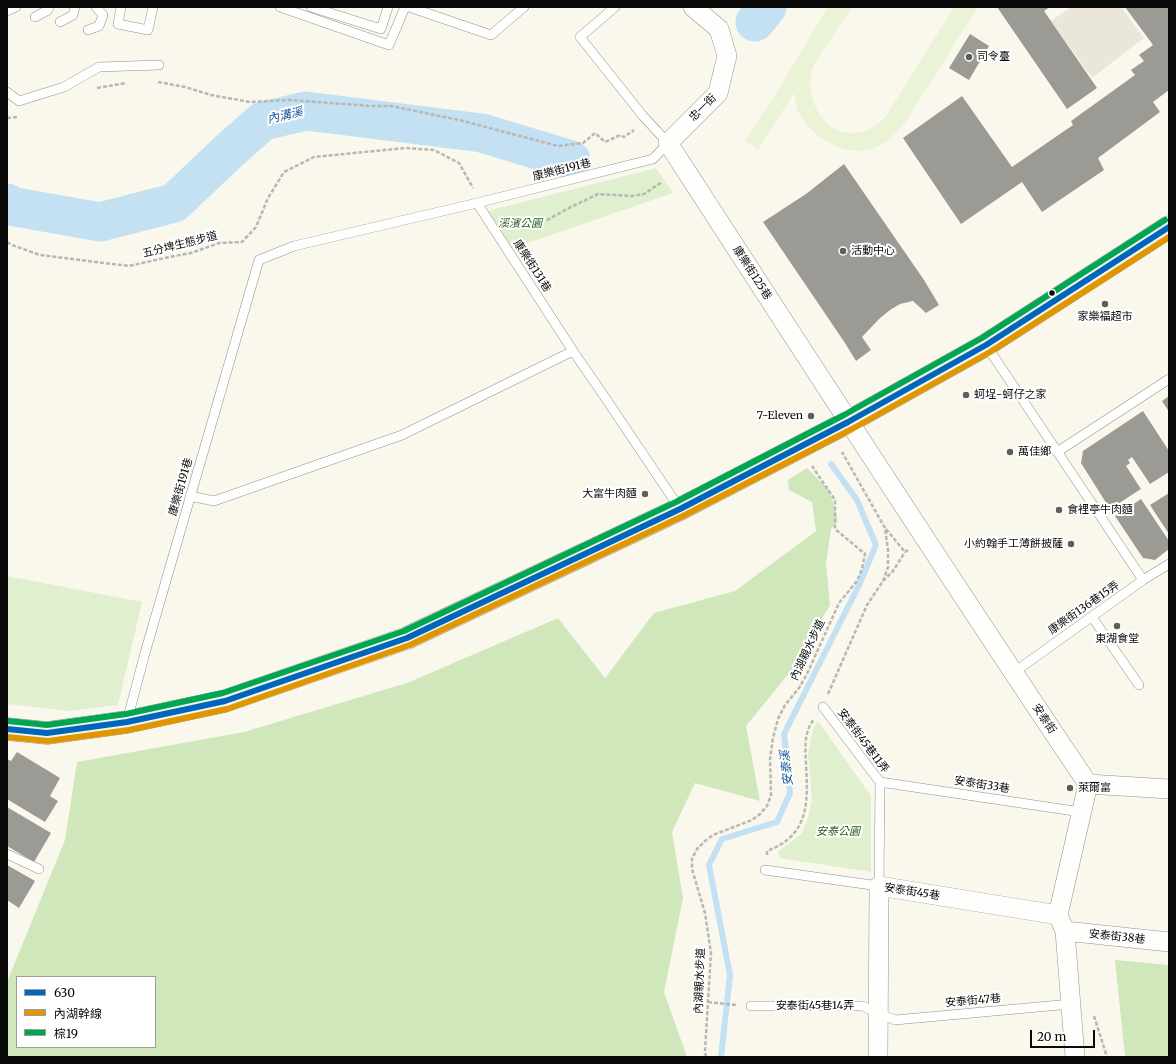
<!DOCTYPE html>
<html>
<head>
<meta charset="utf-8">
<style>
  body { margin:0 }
  #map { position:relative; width:1176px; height:1064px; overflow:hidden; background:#faf8ed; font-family:Merriweather,"Noto Sans TC",serif }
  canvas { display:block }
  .frame { position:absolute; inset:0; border:8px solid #0a0a0a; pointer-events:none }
  .legend { position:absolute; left:16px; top:976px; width:140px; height:72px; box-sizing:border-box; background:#fff; border:1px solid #9d9d9d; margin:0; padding:5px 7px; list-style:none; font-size:12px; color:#0a0a0a }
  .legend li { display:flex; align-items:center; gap:8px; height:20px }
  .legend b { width:20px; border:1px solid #9d9d9d }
  .scale { position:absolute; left:1030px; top:1030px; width:65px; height:18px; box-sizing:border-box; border:2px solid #0a0a0a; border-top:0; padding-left:5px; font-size:12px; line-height:14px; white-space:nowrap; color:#0a0a0a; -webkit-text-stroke:3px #fff; paint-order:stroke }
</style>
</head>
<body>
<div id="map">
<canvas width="1176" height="1064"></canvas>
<div class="frame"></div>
<ul class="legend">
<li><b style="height:5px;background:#0065bd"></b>630</li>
<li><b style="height:5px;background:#df9601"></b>內湖幹線</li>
<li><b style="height:5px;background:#00a651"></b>棕19</li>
</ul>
<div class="scale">20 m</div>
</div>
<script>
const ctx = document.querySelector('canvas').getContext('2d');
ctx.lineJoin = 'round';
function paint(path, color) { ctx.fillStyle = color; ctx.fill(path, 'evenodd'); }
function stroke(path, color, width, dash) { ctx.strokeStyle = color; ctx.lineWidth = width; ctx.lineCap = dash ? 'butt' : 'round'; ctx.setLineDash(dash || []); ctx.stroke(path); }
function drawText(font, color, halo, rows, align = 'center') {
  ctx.font = font + ' Merriweather,"Noto Sans TC",serif'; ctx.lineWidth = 4; ctx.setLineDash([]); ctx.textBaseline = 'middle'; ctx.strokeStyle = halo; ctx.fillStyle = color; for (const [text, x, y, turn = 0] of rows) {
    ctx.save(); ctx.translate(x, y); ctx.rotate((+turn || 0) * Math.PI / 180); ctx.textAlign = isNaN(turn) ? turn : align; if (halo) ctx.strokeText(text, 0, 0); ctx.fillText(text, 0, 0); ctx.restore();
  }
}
const green = new Path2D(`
  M656 168 673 193 510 249 487 211Z
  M7 576 142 602 118 705 70 711 7 704Z
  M818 721 871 796V872L779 858V851L802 833 807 821 812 800 808 754 813 728Z`);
const forest = new Path2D(`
  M807 468 830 491 838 521 831 529 826 563 830 605 790 672 746 726 760 801 695 783 672 832 683 898 664 992 687 1057H7V982L65 840 77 762 244 732 407 683 558 618 605 678 654 613 735 591 816 531 812 502 789 490 788 480ZM17 977H155V1047H17Z
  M1115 960 1169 965V1057H1125Z`);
const pitch = new Path2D(`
  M828 7H852L813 66C802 98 826 143 864 131 873 129 880 122 886 116L954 7H978L905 123C895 134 885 145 871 149 844 157 811 137 799 113 796 106 796 100 794 93L758 150 745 141 777 92Z`);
const plaza = new Path2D(`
  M1071 7H1121L1144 38 1092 78 1051 21Z`);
const stream = new Path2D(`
  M721 1057 730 975 709 865 722 839 777 822 790 793 784 734 859 585 876 545 857 500 831 464`);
const river = new Path2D(`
  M755 22 767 7
  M7 203 10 206 100 222 174 203 230 150 263 121 306 111 482 133 571 160`);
const building = new Path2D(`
  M997 7H1050L1044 11 1097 88 1067 109Z
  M1125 7H1169V90L1153 102 1160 112 1098 158 1104 170 1042 212 1022 182 961 224 903 138 962 96 1012 167 1073 125 1071 121 1135 75 1131 70 1144 61 1139 55 1153 45Z
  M970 34 989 46 969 80 949 68Z
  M844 164 924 280 939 305 926 313 913 301 900 304 890 310 879 319 862 337 871 350 856 361 845 343 763 222 806 194Z
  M1169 396V412L1162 401Z
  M1143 411 1169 451V472L1150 484 1132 457 1128 460 1130 463 1126 466 1141 489 1110 509 1081 463 1083 451Z
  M1169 493V534L1150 505Z
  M1141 499 1169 541V549L1155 560 1143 558 1115 516Z
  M17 752 60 778 50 796 58 801 45 822 7 799V759L11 761Z
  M7 807 51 833 34 862 7 846Z
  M7 865 35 881 19 908 7 900Z`);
const path = new Path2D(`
  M158 82 185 87 211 95 250 102 290 100 371 106H391L459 120 558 146 583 143 595 133 605 142 620 135 624 137 634 130
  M97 88 126 83
  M7 118 18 117
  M505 217 512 219 547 220 569 208 598 194 632 196 644 194 662 182
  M7 242 12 245 40 255 129 266 169 257 191 253 219 243 242 242 256 227 268 198 284 172 314 157 405 148 434 150 459 163 473 188
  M886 529 905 552 908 550
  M883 581 893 571 905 552
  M828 694 867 605 883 581 888 567V550L885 528 842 452
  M767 855V851C810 835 808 802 806 763 805 747 804 732 814 719
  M708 1002 736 1005
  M1094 1016 1107 1057
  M706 1057 705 1051 711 953 705 913 692 869V859L697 849 705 841 713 835 752 820 760 814 767 806 771 795 770 759 773 738 778 719 785 705 799 688 807 674 839 603 857 581 862 569 865 554 835 529V500L812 466`);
const lane = new Path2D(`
  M121 7 118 24 148 30 153 7
  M280 7 389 45 405 7
  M311 7 381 29 388 7
  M409 7 491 35 524 7
  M7 11 16 7
  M35 17 48 10 49 7
  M60 22 73 15 75 7
  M88 30 99 26 103 15 96 7
  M7 92 19 101 64 87 99 67 159 65
  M477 203 573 351 602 393 680 509
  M986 345 1143 580
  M1057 452 1169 379
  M190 496 214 501 402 435 573 351
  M1092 617 1139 685
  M1013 673 1143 580 1169 564
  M127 721 145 653 259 260 294 246 477 203 653 159 668 143 643 116 580 37 615 7
  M880 782 1081 812
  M7 854 39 869
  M765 870 879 886 880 782 823 707
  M751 1006H862L895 1020 1071 1004`);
const street = new Path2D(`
  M693 7 719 29 727 56 718 93 668 143C807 357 945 572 1088 784L1058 915 1065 931 1075 1057
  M1088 784 1169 789
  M1065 931 1169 942
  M878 1057 879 886 1058 915`);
const secondary = new Path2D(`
  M7 729 47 733 127 722 225 701 407 638 680 509 848 422 986 345 1169 227`);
const bus1 = new Path2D(`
  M7 729 47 733 127 722 225 701 407 638 680 509 848 422 986 345 1169 227`);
const bus2 = new Path2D(`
  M7 737 48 741 129 730 227 709 410 645 683 516 852 429 990 352 1169 237`);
const bus3 = new Path2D(`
  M8 721 47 725 126 714 223 693 404 631 676 502 844 415 982 338 1165 220`);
const markers = [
  [969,57,4,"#5e5d59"],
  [843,251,4,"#5e5d59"],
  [1052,293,3.5,"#0a0a0a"],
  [1105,304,4,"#5e5d59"],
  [966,395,4,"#5e5d59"],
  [811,416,4,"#5e5d59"],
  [1010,452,4,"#5e5d59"],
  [645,494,4,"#5e5d59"],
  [1059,510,4,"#5e5d59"],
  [1071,544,4,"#5e5d59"],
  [1117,626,4,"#5e5d59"],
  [1070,788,4,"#5e5d59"]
];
const poiNames = [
  ["司令臺",977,57],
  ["活動中心",851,251],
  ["家樂福超市",1105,317,"center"],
  ["蚵埕-蚵仔之家",974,395],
  ["7-Eleven",803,416,"right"],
  ["萬佳鄉",1018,452],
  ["大富牛肉麵",637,494,"right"],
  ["食裡亭牛肉麵",1067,510],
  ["小約翰手工薄餅披薩",1063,544,"right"],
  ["東湖食堂",1117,639,"center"],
  ["萊爾富",1078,788]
];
const streetNames = [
  ["忠一街",703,108,-45],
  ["康樂街191巷",562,170,-14],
  ["五分埤生態步道",180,245,-14],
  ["康樂街131巷",532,266,57],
  ["康樂街125巷",752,273,57],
  ["康樂街191巷",181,487,-74],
  ["康樂街136巷15弄",1084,608,-35],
  ["內湖親水步道",808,650,-65],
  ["安泰街",1044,719,56],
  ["安泰街45巷11弄",863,741,53],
  ["安泰街33巷",982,785,9],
  ["安泰街45巷",912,892,9],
  ["安泰街38巷",1117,937,6],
  ["內湖親水步道",700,981,-88],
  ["安泰街47巷",973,1001,-5],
  ["安泰街45巷14弄",815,1006]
];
const parkNames = [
  ["溪濱公園",520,224],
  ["安泰公園",838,832]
];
const waterNames = [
  ["內溝溪",285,116,-13],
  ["安泰溪",787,768,-96]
];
paint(green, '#e0efcd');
paint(forest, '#d0e7bb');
paint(pitch, '#ebf3d6');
paint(plaza, '#eae7d9');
stroke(stream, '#c4e0f3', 6);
stroke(river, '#c4e0f3', 39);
paint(building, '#9c9a94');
stroke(lane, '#92918c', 10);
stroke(street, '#92918c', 20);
stroke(secondary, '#898883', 23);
stroke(path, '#b7b7b5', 2.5, [4, 2]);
stroke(lane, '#fefefc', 9);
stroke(street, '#fefefc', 19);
stroke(secondary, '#f4f3e7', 22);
stroke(bus1, '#0065bd', 6);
stroke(bus2, '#df9601', 6);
stroke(bus3, '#00a651', 6);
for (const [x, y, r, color] of markers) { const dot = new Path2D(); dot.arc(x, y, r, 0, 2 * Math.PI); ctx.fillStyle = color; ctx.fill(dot); stroke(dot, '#fff', 1.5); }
drawText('11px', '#0a0a0a', '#fff', poiNames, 'left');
drawText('11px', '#0a0a0a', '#fff', streetNames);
drawText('italic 11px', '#25611c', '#fff', parkNames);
drawText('italic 12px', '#15579b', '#fff', waterNames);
</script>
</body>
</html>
